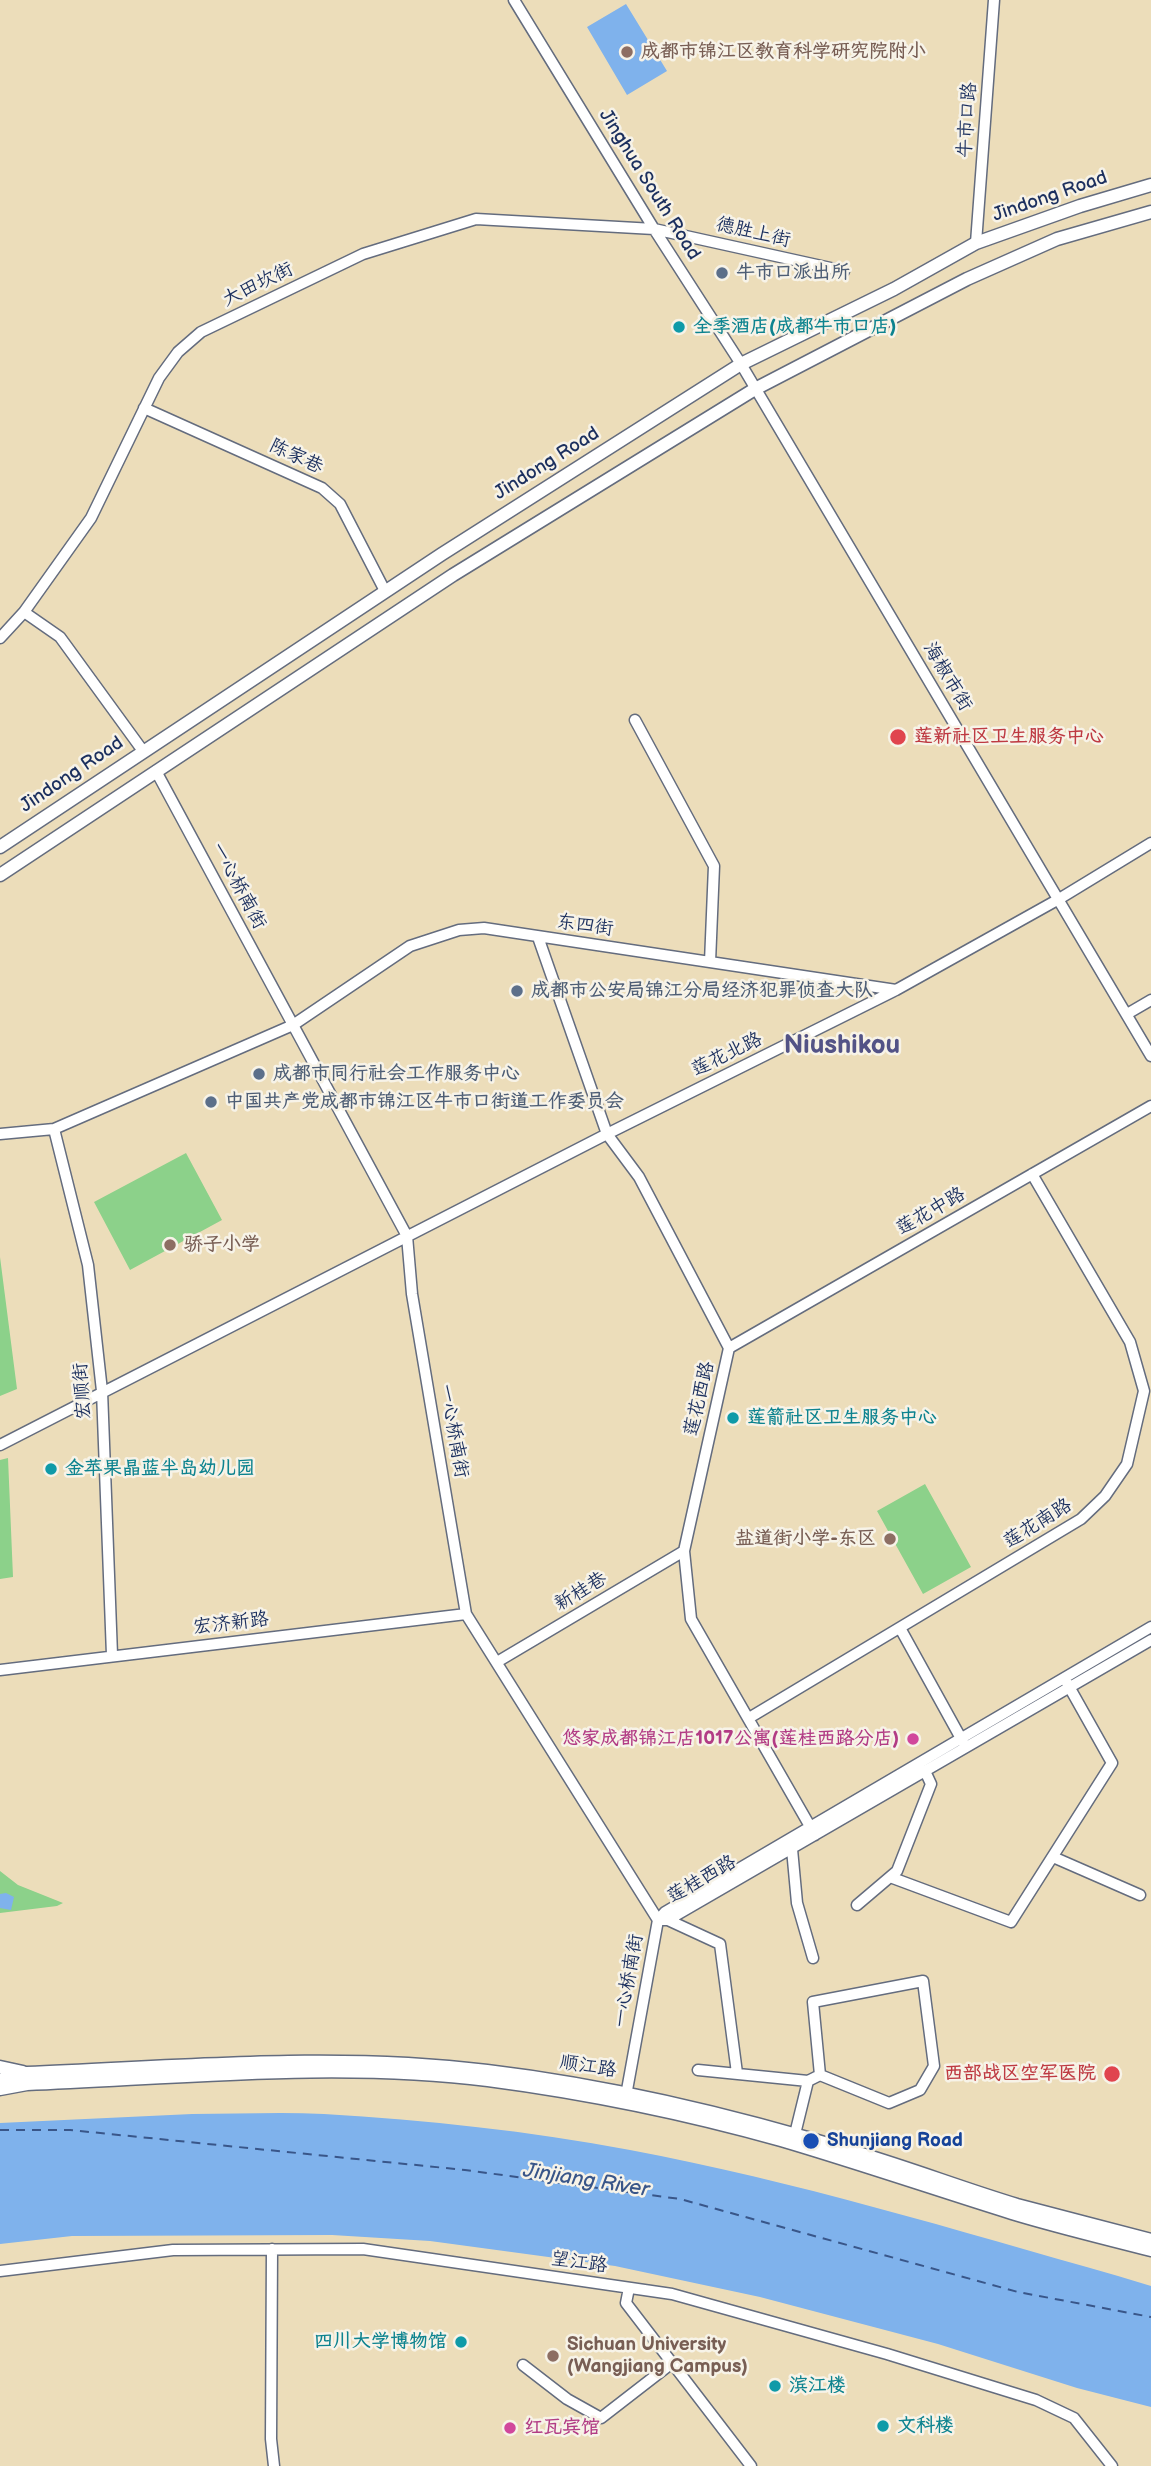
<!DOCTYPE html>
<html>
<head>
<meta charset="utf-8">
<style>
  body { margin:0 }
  canvas { display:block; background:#ecddba }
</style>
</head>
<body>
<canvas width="1151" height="2466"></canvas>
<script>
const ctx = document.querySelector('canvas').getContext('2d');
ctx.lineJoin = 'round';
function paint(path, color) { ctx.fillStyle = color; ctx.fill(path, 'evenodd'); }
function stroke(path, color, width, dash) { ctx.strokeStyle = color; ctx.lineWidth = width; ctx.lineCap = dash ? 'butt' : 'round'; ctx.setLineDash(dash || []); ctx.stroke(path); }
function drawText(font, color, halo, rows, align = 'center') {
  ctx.font = font + ' "Balsamiq Sans","LXGW WenKai TC",sans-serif'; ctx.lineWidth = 5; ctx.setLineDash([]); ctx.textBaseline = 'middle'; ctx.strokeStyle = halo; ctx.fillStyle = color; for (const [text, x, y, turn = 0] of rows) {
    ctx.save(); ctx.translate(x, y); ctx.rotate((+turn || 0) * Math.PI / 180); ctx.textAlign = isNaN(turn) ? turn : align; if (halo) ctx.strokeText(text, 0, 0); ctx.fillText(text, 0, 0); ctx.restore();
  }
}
const green = new Path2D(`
  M186 1153 222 1220 130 1270 94 1202Z
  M0 1257 17 1389 0 1396Z
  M8 1458 13 1577 0 1579V1460Z
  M925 1484 971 1567 923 1594 877 1511Z
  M0 1871 18 1885 63 1903 57 1906 0 1913Z`);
const water = new Path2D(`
  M626 4 667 71 627 95 587 27Z
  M6 1893 14 1897 11 1910 0 1908V1894Z
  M192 2114C236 2114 281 2112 324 2114 427 2120 529 2131 630 2150 795 2181 956 2230 1118 2276L1151 2286V2407L1077 2388 938 2344 760 2297 615 2266 430 2241 332 2235 72 2236 0 2244V2123Z`);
const ferry = new Path2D(`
  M0 2130H70L465 2170 680 2199 1018 2292 1151 2317`);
const minor = new Path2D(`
  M514 0 654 229 741 364 1151 1056
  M976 243 994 0
  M144 408 322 488 340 504 385 591
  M24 612 60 637 143 751
  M0 638 24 612 91 518 159 378 178 352 201 332 363 254 476 219 654 229 844 271
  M635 720 714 866 710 962
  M156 771 407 1236 412 1294 466 1614 658 1920 625 2101
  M538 937 607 1134 639 1177 729 1348 684 1551 691 1619 815 1835
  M1127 1014 1151 1000
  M54 1129 88 1265 102 1391 112 1655
  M0 1134 54 1129 293 1025 410 946 459 930 484 928 896 990
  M729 1348 1151 1106
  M0 1445 607 1134 896 990 1059 899 1151 843
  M900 1628 963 1742
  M497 1662 684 1551
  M0 1670 466 1614
  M749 1718 1081 1519 1105 1496 1127 1464 1144 1391 1130 1342 1032 1174
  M792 1849 797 1903 813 1958
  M1053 1857 1140 1895
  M890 1877 1011 1922 1112 1763 1067 1683
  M857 1905 897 1871 931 1784 925 1771
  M658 1920 665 1912 1151 1627
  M658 1920H668L1151 1640
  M668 1920 720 1944 737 2073
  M698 2070 808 2081
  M795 2134 808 2081 820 2075 813 2002 923 1981 934 2066 920 2090 889 2103 820 2075
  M272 2249 271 2439 274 2466
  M0 2271 173 2250 363 2249 672 2294 887 2354 1036 2400 1074 2418 1112 2466
  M629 2288 626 2303 751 2466
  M523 2365 567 2399 601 2418 672 2363`);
const major = new Path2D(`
  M0 847 442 554 741 364 894 289 976 243 1080 206 1151 185
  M0 875 453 575 755 389 967 279 1057 239 1151 212
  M0 2067 23 2072
  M0 2080 27 2073C179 2067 335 2052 487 2071 613 2086 737 2116 858 2153 912 2169 964 2189 1017 2205 1062 2217 1106 2228 1151 2240
  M0 2089 27 2084C177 2078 338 2061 488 2080 587 2093 685 2113 781 2140 859 2163 935 2189 1012 2213 1058 2227 1105 2238 1151 2250`);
const markers = [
  [627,52,7,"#8d6e63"],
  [722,273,7,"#5c6f8a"],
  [679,327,7,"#0f9aa8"],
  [898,737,9,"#e0444e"],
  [517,991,7,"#5c6f8a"],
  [259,1074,7,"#5c6f8a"],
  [211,1102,7,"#5c6f8a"],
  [170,1245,7,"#8d6e63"],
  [733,1418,7,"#0f9aa8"],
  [51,1469,7,"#0f9aa8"],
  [890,1539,7,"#8d6e63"],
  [913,1739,7,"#d1479c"],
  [1112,2074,9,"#e0444e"],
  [811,2141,9,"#1a4fb4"],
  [461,2342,7,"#0f9aa8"],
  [553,2356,7,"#8d6e63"],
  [775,2386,7,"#0f9aa8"],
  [883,2426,7,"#0f9aa8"],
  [510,2428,7,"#d1479c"]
];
const educationNames = [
  ["成都市锦江区教育科学研究院附小",641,52],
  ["骄子小学",184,1245],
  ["盐道街小学-东区",876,1539,"right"],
  ["Sichuan University",567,2345],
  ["(Wangjiang Campus)",567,2367]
];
const streetNames = [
  ["牛市口路",968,120,-86],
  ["Jinghua South Road",649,185,58],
  ["Jindong Road",1050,197,-19],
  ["德胜上街",753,233,13],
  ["大田坎街",258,285,-26],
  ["陈家巷",296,457,25],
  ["Jindong Road",547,464,-32],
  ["海椒市街",947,677,59],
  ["Jindong Road",72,775,-34],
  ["一心桥南街",238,886,62],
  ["东四街",585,926,8],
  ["莲花北路",727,1055,-26],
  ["莲花中路",931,1212,-30],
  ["宏顺街",83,1391,-94],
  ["莲花西路",700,1399,-77],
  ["一心桥南街",453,1431,80],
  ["莲花南路",1038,1524,-32],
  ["新桂巷",581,1592,-31],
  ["宏济新路",231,1624,-7],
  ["莲桂西路",702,1880,-30],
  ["一心桥南街",629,1981,-80],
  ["顺江路",588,2067,9],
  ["望江路",579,2263,8]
];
const serviceNames = [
  ["牛市口派出所",736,273],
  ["成都市公安局锦江分局经济犯罪侦查大队",531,991],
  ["成都市同行社会工作服务中心",273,1074],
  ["中国共产党成都市锦江区牛市口街道工作委员会",225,1102]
];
const cultureNames = [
  ["全季酒店(成都牛市口店)",693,327],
  ["莲箭社区卫生服务中心",747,1418],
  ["金苹果晶蓝半岛幼儿园",65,1469],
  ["四川大学博物馆",447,2342,"right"],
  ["滨江楼",789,2386],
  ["文科楼",897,2426]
];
const healthNames = [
  ["莲新社区卫生服务中心",914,737],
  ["西部战区空军医院",1096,2074,"right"]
];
const hotelNames = [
  ["悠家成都锦江店1017公寓(莲桂西路分店)",899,1739],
  ["红瓦宾馆",524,2428,"left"]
];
const transitNames = [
  ["Shunjiang Road",827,2141]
];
const waterNames = [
  ["Jinjiang River",586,2181,9]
];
const districtNames = [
  ["Niushikou",842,1046]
];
paint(green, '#8cd18a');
paint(water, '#7fb2ec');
stroke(ferry, '#395689', 2, [9, 7]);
stroke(minor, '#646c7e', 13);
stroke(major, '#646c7e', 15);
stroke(minor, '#fff', 10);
stroke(major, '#fff', 12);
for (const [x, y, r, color] of markers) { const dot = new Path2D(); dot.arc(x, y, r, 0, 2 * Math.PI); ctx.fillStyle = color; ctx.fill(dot); stroke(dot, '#f7f3e8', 2.5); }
drawText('bold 19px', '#785e54', '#f7f3e8', educationNames, 'left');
drawText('19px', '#1b2f5e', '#f7f3e8', streetNames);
drawText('bold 19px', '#4e5e75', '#f7f3e8', serviceNames, 'left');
drawText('bold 19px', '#0d838f', '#f7f3e8', cultureNames, 'left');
drawText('bold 19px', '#be3a42', '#f7f3e8', healthNames, 'left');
drawText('bold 19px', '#b23c85', '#f7f3e8', hotelNames, 'right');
drawText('bold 19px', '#164399', '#f7f3e8', transitNames, 'left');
drawText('italic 21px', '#395689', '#f7f3e8', waterNames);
drawText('bold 26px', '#535386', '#f7f3e8', districtNames);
</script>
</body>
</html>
